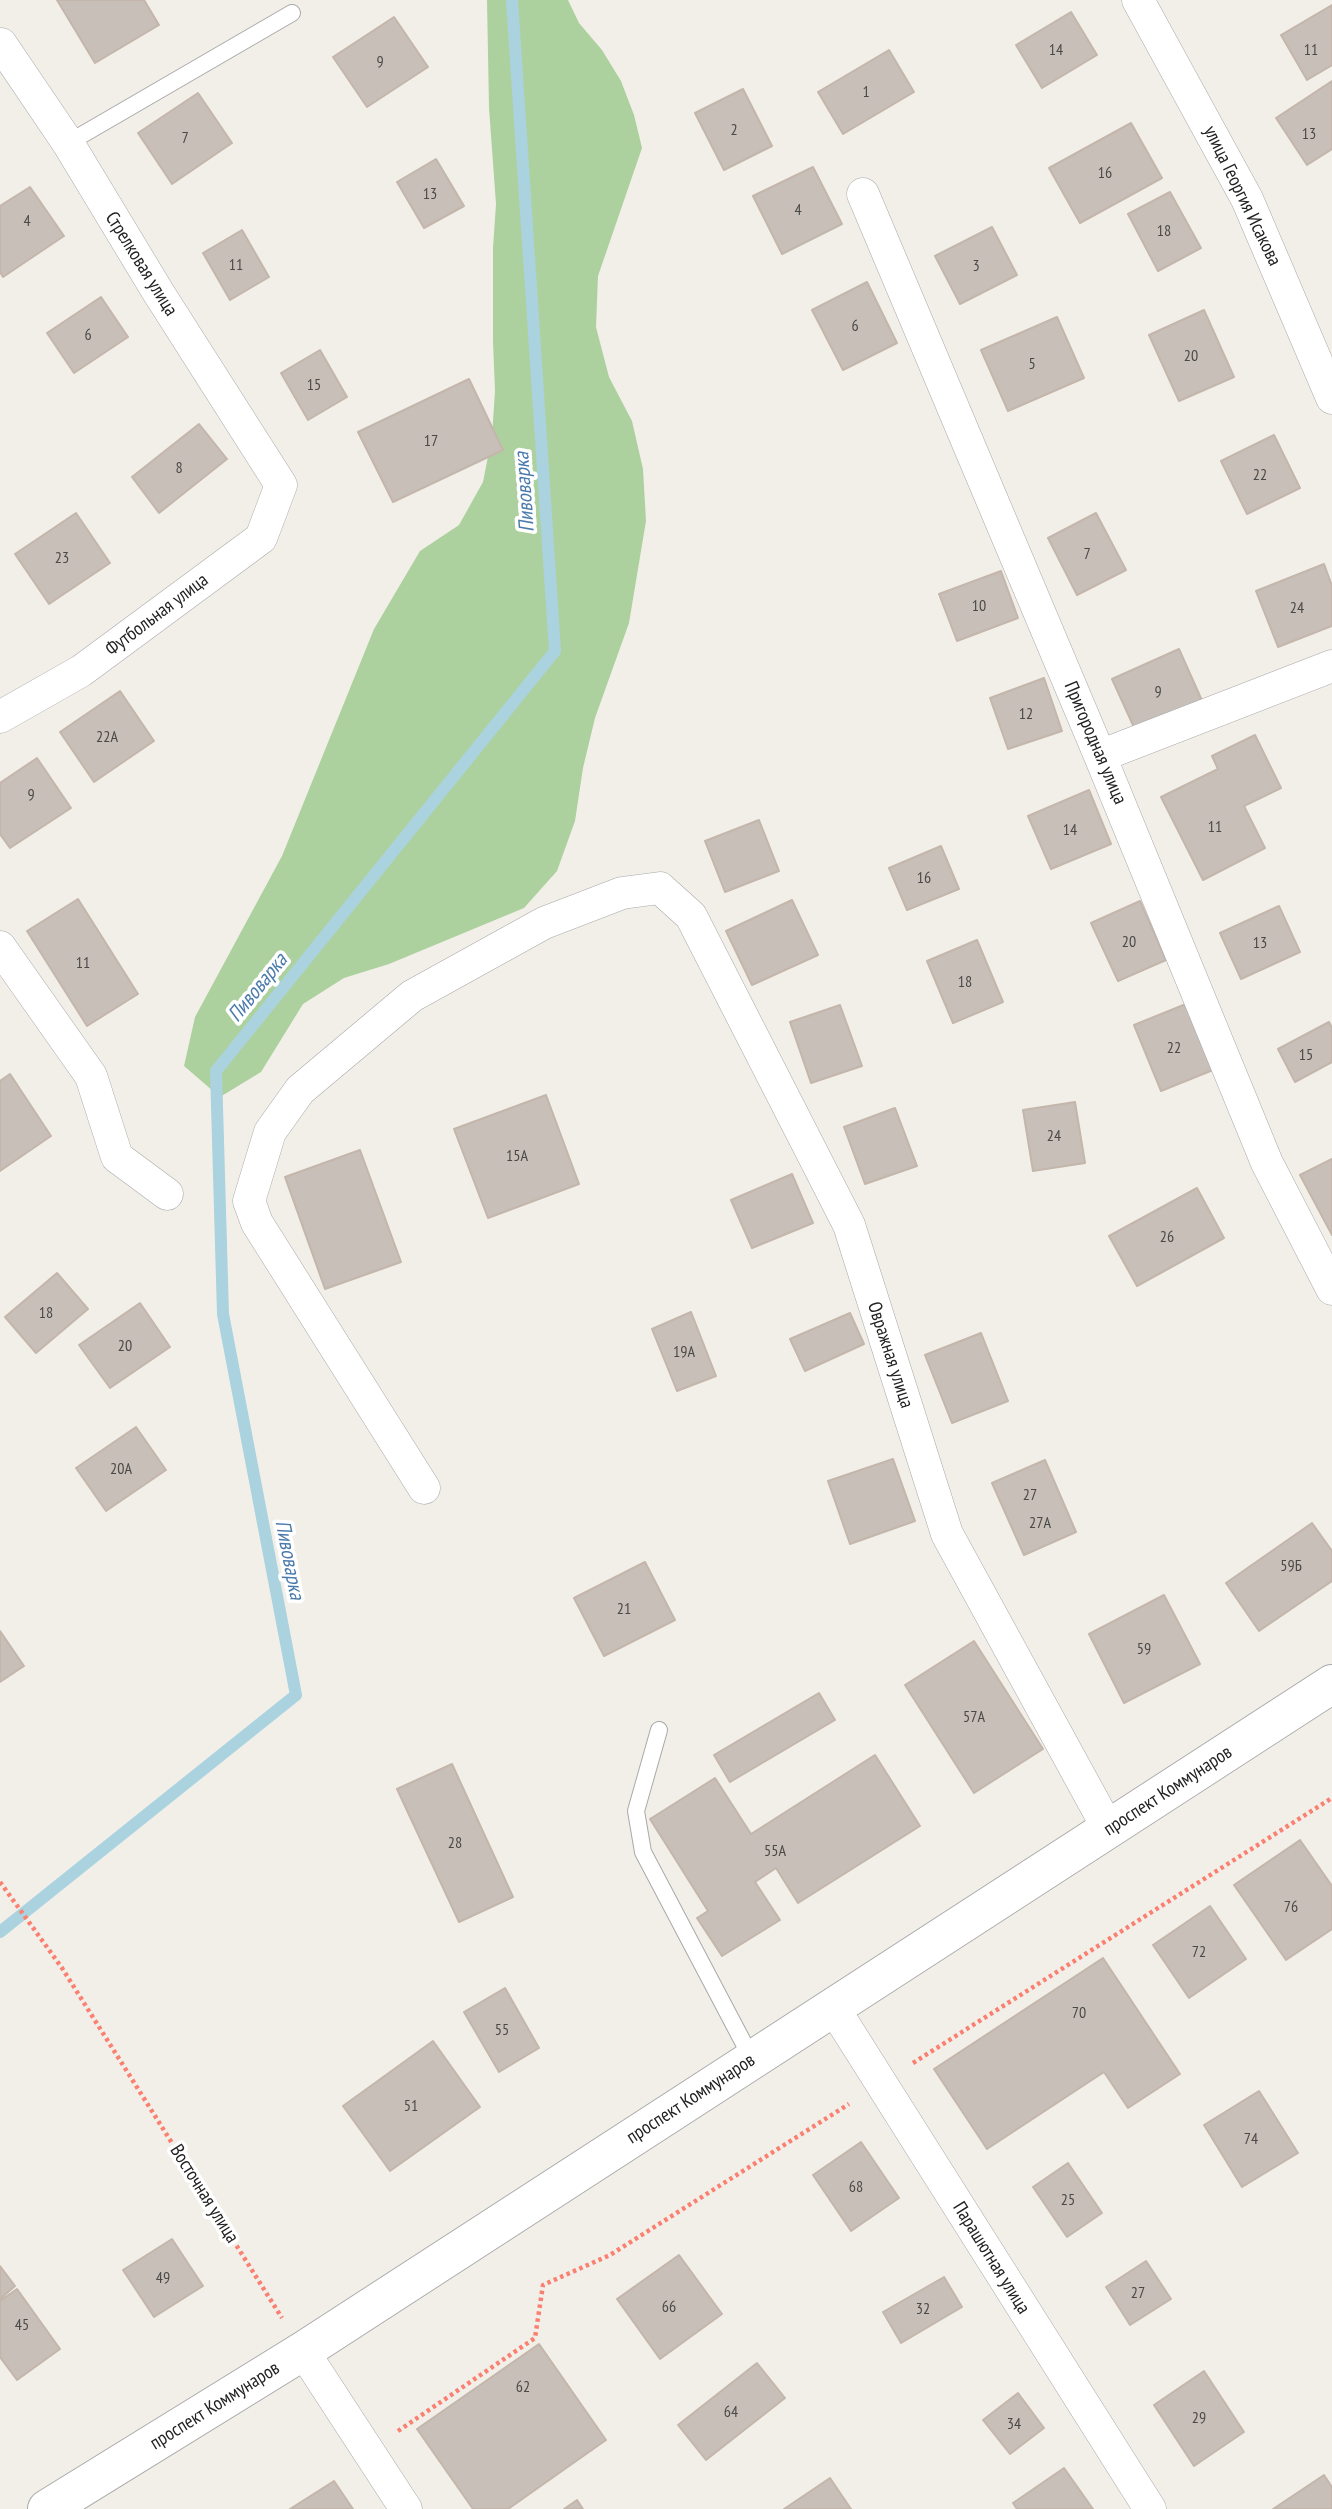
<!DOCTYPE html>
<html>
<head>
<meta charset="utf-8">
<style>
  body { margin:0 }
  canvas { display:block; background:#f2efe9 }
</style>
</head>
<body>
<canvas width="1332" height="2509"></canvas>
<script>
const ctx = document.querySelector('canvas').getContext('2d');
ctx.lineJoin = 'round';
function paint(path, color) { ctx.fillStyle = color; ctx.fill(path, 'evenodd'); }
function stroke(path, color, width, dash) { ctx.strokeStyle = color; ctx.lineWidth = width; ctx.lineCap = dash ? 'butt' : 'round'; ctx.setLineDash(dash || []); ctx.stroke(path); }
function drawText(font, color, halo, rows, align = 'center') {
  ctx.font = font + ' "PT Sans Narrow",sans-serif'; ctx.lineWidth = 7; ctx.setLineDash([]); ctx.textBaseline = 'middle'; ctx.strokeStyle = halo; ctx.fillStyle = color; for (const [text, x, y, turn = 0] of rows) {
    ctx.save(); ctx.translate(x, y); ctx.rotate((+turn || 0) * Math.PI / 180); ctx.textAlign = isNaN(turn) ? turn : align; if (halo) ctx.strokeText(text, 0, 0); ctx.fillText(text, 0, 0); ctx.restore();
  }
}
const forest = new Path2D(`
  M487 0H568L579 23 602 50 621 81 634 115 642 148 598 276 596 327 609 377 632 421 643 469 646 521 629 623 595 718 583 768 575 821 557 871 524 908 389 964 344 978 303 1004 261 1072 220 1097 184 1066 195 1017 282 856 374 629 420 551 459 525 483 482 492 436 495 391 493 342V248L496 204 489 108Z`);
const stream = new Path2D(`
  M0 1932 296 1695 223 1314 216 1071 555 651 512 0`);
const building = new Path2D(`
  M57 0H144L159 25 95 63Z
  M1332 5V65L1307 80 1281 35Z
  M1071 12 1097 55 1042 88 1016 45Z
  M394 17 428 67 367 107 333 57Z
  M889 50 914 92 843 134 818 92Z
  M1332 81V149L1307 165 1276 118Z
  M743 89 772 146 724 170 695 113Z
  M198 93 232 143 172 184 138 133Z
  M1131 123 1162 178 1080 223 1049 168Z
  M436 159 464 206 424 228 397 182Z
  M813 167 842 224 782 254 753 196Z
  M30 187 64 236 3 277 0 272V206Z
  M1170 192 1201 248 1158 271 1128 214Z
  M992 227 1017 275 960 304 935 256Z
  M242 230 269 277 230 300 203 253Z
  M867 282 897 343 843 370 812 310Z
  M101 297 128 337 74 373 47 333Z
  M1204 310 1234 377 1179 401 1149 335Z
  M1057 317 1084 378 1008 411 981 350Z
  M320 350 347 397 308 420 281 373Z
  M469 379 503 450 393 502 358 432Z
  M199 424 227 459 159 513 132 477Z
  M1274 435 1300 488 1247 514 1221 461Z
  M76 513 110 563 49 604 15 554Z
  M1096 513 1126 570 1077 595 1048 538Z
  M1324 564 1332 586V626L1278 647 1256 591Z
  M1001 571 1018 618 957 641 939 594Z
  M1179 649 1204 705 1137 734 1112 679Z
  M1044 678 1062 731 1008 749 990 698Z
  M120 691 154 741 94 782 60 732Z
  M1255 735 1281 788 1244 806 1265 848 1203 880 1161 797 1218 769 1212 756Z
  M37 758 71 808 10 848 0 834V783Z
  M1089 790 1111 844 1051 869 1028 816Z
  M759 820 779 871 725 892 705 841Z
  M941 846 959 889 907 910 889 868Z
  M78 899 138 994 87 1026 27 931Z
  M792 900 818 955 752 985 726 931Z
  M1140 901 1166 960 1118 981 1091 923Z
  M1279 906 1300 952 1241 979 1220 933Z
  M977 940 1003 1002 953 1023 927 961Z
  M1186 1004 1213 1070 1161 1091 1134 1025Z
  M840 1005 862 1066 811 1083 790 1022Z
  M1329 1022 1332 1028V1062L1295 1082 1278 1049Z
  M10 1074 51 1136 0 1171V1081Z
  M546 1095 579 1184 488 1218 454 1129Z
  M1075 1102 1085 1163 1033 1171 1023 1110Z
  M895 1108 917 1166 865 1184 844 1127Z
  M360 1150 401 1262 325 1289 285 1177Z
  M1332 1159V1235L1300 1175Z
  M792 1174 813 1223 752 1248 731 1200Z
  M1197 1188 1224 1238 1137 1286 1109 1236Z
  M57 1273 88 1309 36 1353 5 1317Z
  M140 1303 170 1347 110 1388 79 1345Z
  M691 1312 716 1376 677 1391 652 1329Z
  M850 1313 864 1344 805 1371 790 1339Z
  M981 1333 1008 1401 952 1423 925 1355Z
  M136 1427 166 1470 106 1511 76 1468Z
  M893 1459 915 1521 850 1544 828 1481Z
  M1045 1460 1076 1532 1024 1555 992 1483Z
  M1312 1523 1332 1551V1581L1259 1631 1226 1583Z
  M645 1562 675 1620 604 1656 574 1598Z
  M1164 1595 1200 1664 1124 1703 1089 1634Z
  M0 1631 24 1666 0 1682Z
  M974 1641 1043 1749 974 1793 905 1685Z
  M819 1693 835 1720 730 1782 714 1755Z
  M875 1755 920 1826 798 1903 776 1868 755 1882 780 1920 722 1956 697 1918 708 1911 650 1819 715 1778 751 1834Z
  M452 1764 513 1897 459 1922 397 1789Z
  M1300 1840 1332 1886V1929L1286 1960 1234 1885Z
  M1210 1906 1246 1959 1189 1998 1153 1945Z
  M1103 1958 1180 2074 1128 2108 1104 2072 987 2149 934 2069Z
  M505 1988 539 2048 499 2072 464 2012Z
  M433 2041 480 2107 390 2171 343 2106Z
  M1259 2091 1298 2153 1242 2187 1204 2125Z
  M861 2142 899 2198 851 2231 813 2175Z
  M1068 2163 1102 2213 1067 2237 1033 2187Z
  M172 2239 203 2286 154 2317 123 2270Z
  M679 2255 722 2314 660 2359 617 2299Z
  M1146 2261 1171 2299 1130 2325 1106 2287Z
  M0 2266 15 2286 0 2299Z
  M944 2277 962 2307 901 2343 883 2312Z
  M17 2289 60 2349 17 2380 0 2357V2301Z
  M539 2344 606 2440 508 2509H473L417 2429Z
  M757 2363 785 2398 706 2460 678 2425Z
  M1204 2371 1244 2432 1194 2466 1154 2405Z
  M1018 2393 1044 2428 1010 2454 983 2420Z
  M1064 2468 1093 2509H1017L1013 2503Z
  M1324 2475 1332 2487V2509H1273Z
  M830 2478 851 2509H784Z
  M334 2481 353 2509H290Z
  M577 2500 583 2509H564Z`);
const path = new Path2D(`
  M0 1882 62 1968 282 2318
  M913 2063 1332 1798
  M398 2431 535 2338 543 2285 610 2255 849 2104`);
const service = new Path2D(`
  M68 143 292 13
  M659 1730 636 1811 643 1852 752 2059`);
const minor = new Path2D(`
  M1138 0 1247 199 1332 398
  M863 194 1100 756 1267 1163 1332 1289
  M0 717 81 671 261 538 281 485 158 292 68 143 1 44
  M1100 756 1332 666
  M0 947 91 1076 117 1157 167 1194
  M424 1488 257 1223 249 1201 270 1132 300 1090 412 996 544 923 622 893 660 888 691 916 849 1225 947 1534 1109 1830
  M833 2007 1150 2509
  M303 2351 406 2509`);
const tertiary = new Path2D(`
  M47 2509 303 2351 1332 1684`);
const numberNames = [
  ["14",1056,50],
  ["11",1311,50],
  ["9",380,62],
  ["1",866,92],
  ["2",734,130],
  ["13",1309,134],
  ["7",185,138],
  ["16",1105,173],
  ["13",430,194],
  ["4",798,210],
  ["4",27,221],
  ["18",1164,231],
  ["11",236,265],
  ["3",976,266],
  ["6",855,326],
  ["6",88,335],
  ["20",1191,356],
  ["5",1032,364],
  ["15",314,385],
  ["17",431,441],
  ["8",179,468],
  ["22",1260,475],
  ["7",1087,554],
  ["23",62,558],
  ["10",979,606],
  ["24",1297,608],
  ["9",1158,692],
  ["12",1026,714],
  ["22А",107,737],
  ["9",31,795],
  ["11",1215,827],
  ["14",1070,830],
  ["16",924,878],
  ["20",1129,942],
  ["13",1260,943],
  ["11",83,963],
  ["18",965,982],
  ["22",1174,1048],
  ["15",1306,1055],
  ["24",1054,1136],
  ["15А",517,1156],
  ["26",1167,1237],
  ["18",46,1313],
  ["20",125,1346],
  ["19А",684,1352],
  ["20А",121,1469],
  ["27",1030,1495],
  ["27А",1040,1523],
  ["59Б",1291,1566],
  ["21",624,1609],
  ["59",1144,1649],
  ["57А",974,1717],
  ["28",455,1843],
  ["55А",775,1851],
  ["76",1291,1907],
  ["72",1199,1952],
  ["70",1079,2013],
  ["55",502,2030],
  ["51",411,2106],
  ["74",1251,2139],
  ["68",856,2187],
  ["25",1068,2200],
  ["49",163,2278],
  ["27",1138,2293],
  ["66",669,2307],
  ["32",923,2309],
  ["45",22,2325],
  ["62",523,2387],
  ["64",731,2412],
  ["29",1199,2418],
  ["34",1014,2424]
];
const streetNames = [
  ["улица Георгия Исакова",1242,196,64],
  ["Стрелковая улица",141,264,58],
  ["Футбольная улица",157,615,-37],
  ["Пригородная улица",1095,743,67],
  ["Овражная улица",890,1355,72],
  ["проспект Коммунаров",1168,1791,-33],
  ["проспект Коммунаров",691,2099,-33],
  ["Восточная улица",204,2194,58],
  ["Парашютная улица",991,2258,58],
  ["проспект Коммунаров",215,2406,-32]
];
const waterNames = [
  ["Пивоварка",525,492,-94],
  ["Пивоварка",258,988,-51],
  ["Пивоварка",289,1560,79]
];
paint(forest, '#add19e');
stroke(stream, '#aad3df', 12);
paint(building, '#c7bfb8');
stroke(building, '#c4b6ab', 2);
stroke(service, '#a9a9a9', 18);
stroke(minor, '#a9a9a9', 33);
stroke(tertiary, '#a9a9a9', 40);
stroke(path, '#fa8072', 4.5, [3.5, 3.5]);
stroke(service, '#fff', 16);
stroke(minor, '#fff', 32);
stroke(tertiary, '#fff', 38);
drawText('16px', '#4b4948', null, numberNames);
drawText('19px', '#222', '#fff', streetNames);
drawText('italic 21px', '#4a7aab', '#fff', waterNames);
</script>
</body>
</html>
